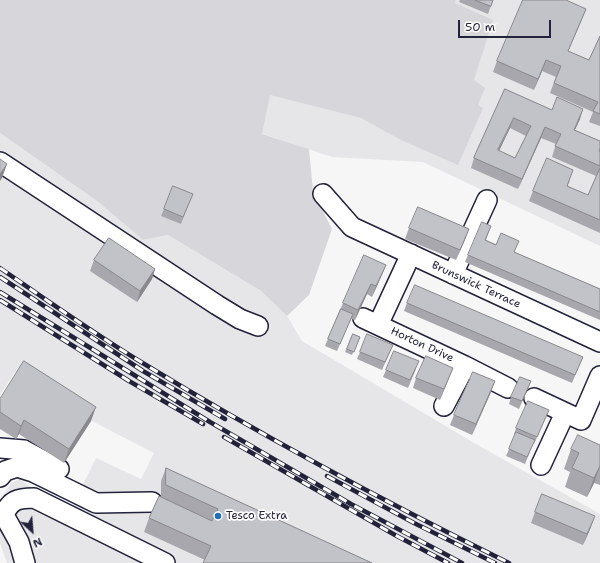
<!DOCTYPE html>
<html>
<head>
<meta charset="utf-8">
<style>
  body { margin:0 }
  #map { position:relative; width:600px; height:563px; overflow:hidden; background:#f6f6f7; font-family:"Shantell Sans",sans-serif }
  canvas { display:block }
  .north { position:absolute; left:12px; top:511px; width:40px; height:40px; -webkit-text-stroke:3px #fff; paint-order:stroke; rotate:154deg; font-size:11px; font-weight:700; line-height:16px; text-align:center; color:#22223b }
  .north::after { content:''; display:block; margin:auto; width:14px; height:18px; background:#22223b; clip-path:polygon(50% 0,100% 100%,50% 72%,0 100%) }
  .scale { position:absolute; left:458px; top:20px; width:93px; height:18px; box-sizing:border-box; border:2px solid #22223b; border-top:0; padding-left:5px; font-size:12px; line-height:14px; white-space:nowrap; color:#22223b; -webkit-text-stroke:3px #fff; paint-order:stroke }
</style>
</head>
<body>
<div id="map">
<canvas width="600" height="563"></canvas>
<div class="north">N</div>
<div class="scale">50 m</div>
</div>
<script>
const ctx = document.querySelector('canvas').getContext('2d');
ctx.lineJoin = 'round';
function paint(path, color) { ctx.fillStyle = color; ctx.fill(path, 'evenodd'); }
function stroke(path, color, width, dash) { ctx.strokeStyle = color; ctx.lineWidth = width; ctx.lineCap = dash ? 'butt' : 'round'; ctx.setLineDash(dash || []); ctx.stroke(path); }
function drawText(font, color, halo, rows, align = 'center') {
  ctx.font = font + ' "Shantell Sans",sans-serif'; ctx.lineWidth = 3.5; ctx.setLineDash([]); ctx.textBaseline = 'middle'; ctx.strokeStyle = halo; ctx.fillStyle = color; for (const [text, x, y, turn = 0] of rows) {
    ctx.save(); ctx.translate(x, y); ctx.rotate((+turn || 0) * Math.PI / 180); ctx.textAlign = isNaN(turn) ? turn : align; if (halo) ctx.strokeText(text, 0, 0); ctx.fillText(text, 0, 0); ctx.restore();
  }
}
const built = new Path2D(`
  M85 0H600V246L423 162 332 157 81 73Z
  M0 133 97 201 143 240 168 235 261 291 287 316 302 341 476 444 600 514V563H7L0 543V501L11 483 20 479 29 486 72 507 96 458 141 479 154 453 86 418 15 372 0 395Z`);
const green = new Path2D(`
  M0 0H456L455 3 493 20 474 80 485 88 478 105 483 108 458 165 401 140 361 118 270 95 262 134 309 149 313 191 332 229 309 295 287 316 261 291 168 235 143 240 97 201 0 133Z`);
const minor = new Path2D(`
  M0 162 217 305 240 319 258 326
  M323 194 352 227 600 342
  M453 274 487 200
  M363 318 465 366 508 388
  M378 325 411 254
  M534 398 581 420 600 376
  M444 406 465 366
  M0 448 24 450 59 469
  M541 465 565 413
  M0 477 5 471 17 467 33 472 96 503 152 502
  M25 563 19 542 4 515C10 500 18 498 34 498L165 563`);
const rail = new Path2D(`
  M0 268C48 301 96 335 146 365 264 437 385 502 509 563
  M0 277 143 371 225 419
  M0 292 210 422 351 504 462 563
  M0 300 129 381 203 424
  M224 437 395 535 448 563
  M327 476 414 523 495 563`);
const wall = new Path2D(`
  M460 0H493L488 14 459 2Z
  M586 9 582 19 568 51 589 60 600 36V126L589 122 593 112 550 93 556 77 542 71 534 90 493 72 497 61Z
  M505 89 552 110 580 119 575 130 600 141V149L599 151 600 152V233L529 201 533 191 570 181 567 186 588 195 596 176 552 157 556 144 541 138 518 189 471 168 474 158ZM510 128 526 136 515 158 499 151Z
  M190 201 181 224 161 216 164 209Z
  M491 226 486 240 600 289V320L465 262 468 255Z
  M409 228 469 229 456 260 405 239Z
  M94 260 155 269 152 279 137 302 90 271Z
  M386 265 372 297 367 294 355 320 351 319 337 351 325 346 343 303Z
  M407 303 583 357 572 383 404 311Z
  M353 334 360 337 352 355 345 352Z
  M360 352H390L382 370 357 359Z
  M453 368 440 400 413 388 416 378Z
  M416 369 408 388 383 377 386 370Z
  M531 381 519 409 509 404 511 397Z
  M491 392 472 435 450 425 454 415Z
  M0 399 91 421 64 463 19 434 16 439 0 429Z
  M546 417 534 444H533L525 464 506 456 515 436 514 435 516 428Z
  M600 445V485L594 483 587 497 565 487 570 472 564 469 571 449Z
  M166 468 372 563 205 560 144 532 149 518 161 497V481Z
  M535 512 591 527 583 545 531 523Z`);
const shadedWall = new Path2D(`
  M586 9 582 19 564 61 568 51Z
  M546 60 542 71 534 90 538 79Z
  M583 109 580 119 570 140 574 130Z
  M514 118 510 128 494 161 498 150Z
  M545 127 541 138 518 189 522 179Z
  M7 164 2 178 0 181V174Z
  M469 229 465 240 456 260 460 250Z
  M386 265 382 275 372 297 376 286Z
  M155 269 152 279 137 302 140 291Z
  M371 284 367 294 355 320 358 310Z
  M453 368 449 378 440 400 444 389Z
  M495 381 491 392 472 435 476 424Z
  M96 407 91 421 64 463 69 449Z
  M24 420 19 434 16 439 21 426Z
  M600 466 594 483 587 497 594 478Z
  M595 516 591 527 583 545 587 534Z`);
const building = new Path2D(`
  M475 0H493L491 6Z
  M523 0H566L586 9 568 51 589 60 600 36V114L593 111 598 102 554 83 561 66 546 60 538 79 497 61Z
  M505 89 552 110 557 97 583 109 574 130 600 141V148L599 151 600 152V166L555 146 561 134 545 127 522 179 474 158ZM514 118 531 126 515 158 498 150Z
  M547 158 573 170 567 186 588 195 600 168V220L533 191Z
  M0 159 7 164 0 174Z
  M173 186 193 194 183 217 164 209Z
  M418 207 469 229 460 250 409 228Z
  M482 222 491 226 485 240 496 245 501 233 519 241 514 252 600 289V312L468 255Z
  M109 238 155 269 140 291 94 260Z
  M364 255 386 265 376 286 371 284 358 310 343 303Z
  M415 285 583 357 575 375 407 303Z
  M341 309 353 314 340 344 328 339Z
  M353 334 360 337 354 352 347 349Z
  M367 334 393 345 385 362 360 352Z
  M394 351 419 361 410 380 386 370Z
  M426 356 453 368 444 389 416 378Z
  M24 361 96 407 69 449 24 420 21 426 0 412V399Z
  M473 372 495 381 476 424 454 415Z
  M520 377 531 381 522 401 511 397Z
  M528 401 549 410 537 437 516 428Z
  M516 432 535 440 527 457 509 449Z
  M578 435 600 445V466L594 478 572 468 579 453 571 449Z
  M166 468 372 563H203L211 546 149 518 159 496 212 521 218 509 166 485Z
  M542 494 595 516 587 534 535 512Z`);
const markers = [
  [218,516,4,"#1f6fb2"]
];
const streetNames = [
  ["Brunswick Terrace",476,285,25],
  ["Horton Drive",422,345,25]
];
const poiNames = [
  ["Tesco Extra",226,516]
];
paint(built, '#e6e6e9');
paint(green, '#d7d7db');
stroke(minor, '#22223b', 22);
stroke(minor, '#fff', 19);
stroke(rail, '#22223b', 4.5);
stroke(rail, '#fff', 3, [9]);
paint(wall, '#a7a7ad');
paint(shadedWall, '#88888d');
paint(building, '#c2c2c9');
stroke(building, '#88888d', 1);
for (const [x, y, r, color] of markers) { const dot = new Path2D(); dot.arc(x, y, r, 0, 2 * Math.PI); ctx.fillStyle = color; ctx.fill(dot); stroke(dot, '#fff', 1.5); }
drawText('11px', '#22223b', '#fff', streetNames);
drawText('11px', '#22223b', '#fff', poiNames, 'left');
</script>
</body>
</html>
